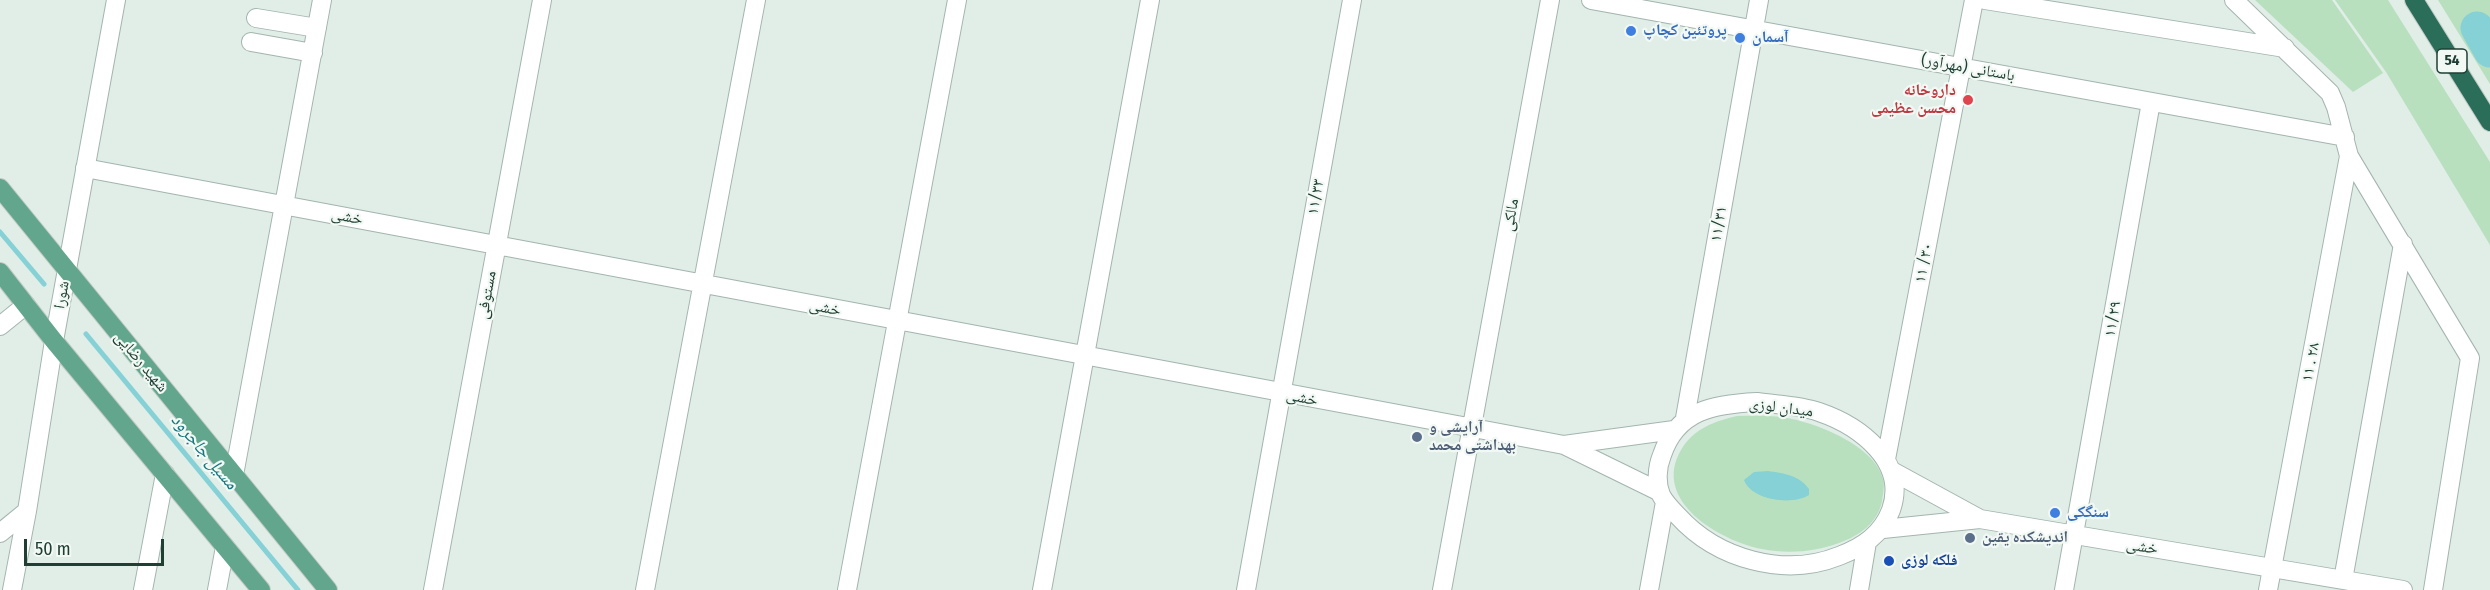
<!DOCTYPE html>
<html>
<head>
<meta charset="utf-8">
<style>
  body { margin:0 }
  #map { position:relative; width:2490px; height:590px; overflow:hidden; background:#e1ede7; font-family:"Fira Sans Condensed",sans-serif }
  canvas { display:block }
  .scale { position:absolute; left:24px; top:539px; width:140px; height:27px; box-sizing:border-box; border:3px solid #203f34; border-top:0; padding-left:8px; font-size:18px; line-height:21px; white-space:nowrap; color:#203f34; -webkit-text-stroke:4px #f2f9f5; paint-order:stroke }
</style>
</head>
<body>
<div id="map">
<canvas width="2490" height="590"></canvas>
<div class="scale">50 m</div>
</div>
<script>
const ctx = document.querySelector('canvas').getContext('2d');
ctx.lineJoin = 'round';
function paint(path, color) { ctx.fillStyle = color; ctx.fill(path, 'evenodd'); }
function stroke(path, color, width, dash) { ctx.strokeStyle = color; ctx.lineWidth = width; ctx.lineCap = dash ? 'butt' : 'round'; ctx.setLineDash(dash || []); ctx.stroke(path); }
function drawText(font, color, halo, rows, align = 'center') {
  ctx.font = font + ' "Fira Sans Condensed","Noto Naskh Arabic",sans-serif'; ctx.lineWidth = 4.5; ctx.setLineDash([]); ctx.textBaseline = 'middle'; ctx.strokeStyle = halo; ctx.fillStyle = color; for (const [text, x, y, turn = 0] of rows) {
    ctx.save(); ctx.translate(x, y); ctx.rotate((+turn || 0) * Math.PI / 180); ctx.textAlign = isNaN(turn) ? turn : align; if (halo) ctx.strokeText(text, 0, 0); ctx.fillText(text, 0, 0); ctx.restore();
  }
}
const green = new Path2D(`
  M2255 0H2332L2383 73 2353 92Z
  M2335 0H2388L2490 162V245L2386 72Z
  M2438 0H2490V84Z
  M1737 416C1753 416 1771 415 1787 418 1817 423 1875 446 1883 479 1885 486 1883 494 1882 501 1878 523 1859 536 1839 543 1815 552 1787 554 1762 549 1720 541 1651 501 1681 450 1693 429 1715 421 1737 416Z`);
const water = new Path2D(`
  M1768 471C1783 473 1799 475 1809 489V495C1792 506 1751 500 1744 480L1754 472Z`);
const stream = new Path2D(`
  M0 232 44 284
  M86 334 298 590`);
const river = new Path2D(`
  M2477 28 2490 51`);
const minor = new Path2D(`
  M1591 0 2345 137
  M1985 0 2285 48
  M2234 0 2330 93 2336 107 2349 156 2470 358 2433 590
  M256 18 317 28
  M251 42 313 53
  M85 168 1564 445 1660 492
  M0 326 26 305
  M1757 402C1778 405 1799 405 1819 412 1860 426 1908 462 1891 510 1882 534 1863 547 1839 556 1784 578 1717 559 1678 516 1672 510 1665 503 1661 495 1656 483 1657 467 1662 455 1677 410 1714 404 1757 402Z
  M1685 418 1759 0
  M1564 445 1674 430
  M1886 459 1974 0
  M1892 471 1980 519 2403 590
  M234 475 322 0
  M1883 529 1980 519
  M0 533 27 511
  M2343 580 2403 244
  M12 590 27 511 54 341 116 0
  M143 590 165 474
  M217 590 225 547
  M433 590 542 0
  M645 590 756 0
  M847 590 957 0
  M1042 590 1150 0
  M1246 590 1352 0
  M1442 590 1550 0
  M1649 590 1665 502
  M1859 590 1867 542
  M2064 590 2151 102
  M2268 590 2349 156`);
const major = new Path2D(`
  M0 188 328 590
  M0 272 54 341 261 590`);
const highway = new Path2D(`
  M2414 0 2490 122`);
const markers = [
  [1631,31,6,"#3f7fe0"],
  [1740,38,6,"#3f7fe0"],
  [1968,100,6,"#e0444e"],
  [1417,437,6,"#5c6f8a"],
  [2055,513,6,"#3f7fe0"],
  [1970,538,6,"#5c6f8a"],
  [1889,561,6,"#1a4fb4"]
];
const shields = [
  [2452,61,30]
];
const shieldNames = [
  ["54",2452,61]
];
const shopNames = [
  ["پروتئین کچاپ",1643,31],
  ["آسمان",1752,38],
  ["سنگکی",2067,513]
];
const streetNames = [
  ["باستانی (مهرآور)",1968,68,10],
  ["۱۱/۳۳",1316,197,-80],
  ["مالکی",1511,215,-80],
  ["خشی",347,217,11],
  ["۱۱/۳۱",1719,224,-80],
  ["۱۱ /۳۰",1924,263,-79],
  ["شورا",62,295,-80],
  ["مستوفی",487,295,-80],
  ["خشی",825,308,11],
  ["۱۱/۲۹",2113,319,-80],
  ["شهید رضایی",141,362,50],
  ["۱۱ . ۲۸",2311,362,-79],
  ["خشی",1302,398,11],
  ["میدان لوزی",1781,408,7],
  ["خشی",2142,547,9]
];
const healthNames = [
  ["داروخانه",1956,91],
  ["محسن عظیمی",1956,109]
];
const serviceNames = [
  ["آرایشی و",1429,428],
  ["بهداشتی محمد",1429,446],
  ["اندیشکده یقین",1982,538]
];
const transitNames = [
  ["فلکه لوزی",1901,561]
];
const waterNames = [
  ["مسیل جاجرود",204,452,50]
];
paint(green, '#b8e0bf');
paint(water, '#85d1d6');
stroke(stream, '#85d1d6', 5);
stroke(river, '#85d1d6', 33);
stroke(minor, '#a3b5ae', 20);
stroke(major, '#c1c9c6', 20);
stroke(highway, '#c1c9c6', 20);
stroke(minor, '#fff', 18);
stroke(major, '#62a68e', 18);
stroke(highway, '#2a6d59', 18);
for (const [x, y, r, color] of markers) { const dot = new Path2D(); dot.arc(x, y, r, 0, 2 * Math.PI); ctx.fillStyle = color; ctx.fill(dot); stroke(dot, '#f2f9f5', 2); }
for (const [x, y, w] of shields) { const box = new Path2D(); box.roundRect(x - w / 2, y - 12, w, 24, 4.5); ctx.fillStyle = '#f2f9f5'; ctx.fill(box); stroke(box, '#203f34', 1.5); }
drawText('bold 15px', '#203f34', null, shieldNames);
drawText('bold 16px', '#366cbe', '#f2f9f5', shopNames, 'left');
drawText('16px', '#203f34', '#f2f9f5', streetNames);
drawText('bold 16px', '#be3a42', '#f2f9f5', healthNames, 'right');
drawText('bold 16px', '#4e5e75', '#f2f9f5', serviceNames, 'left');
drawText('bold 16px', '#164399', '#f2f9f5', transitNames, 'left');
drawText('italic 18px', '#16787f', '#f2f9f5', waterNames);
</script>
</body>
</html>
